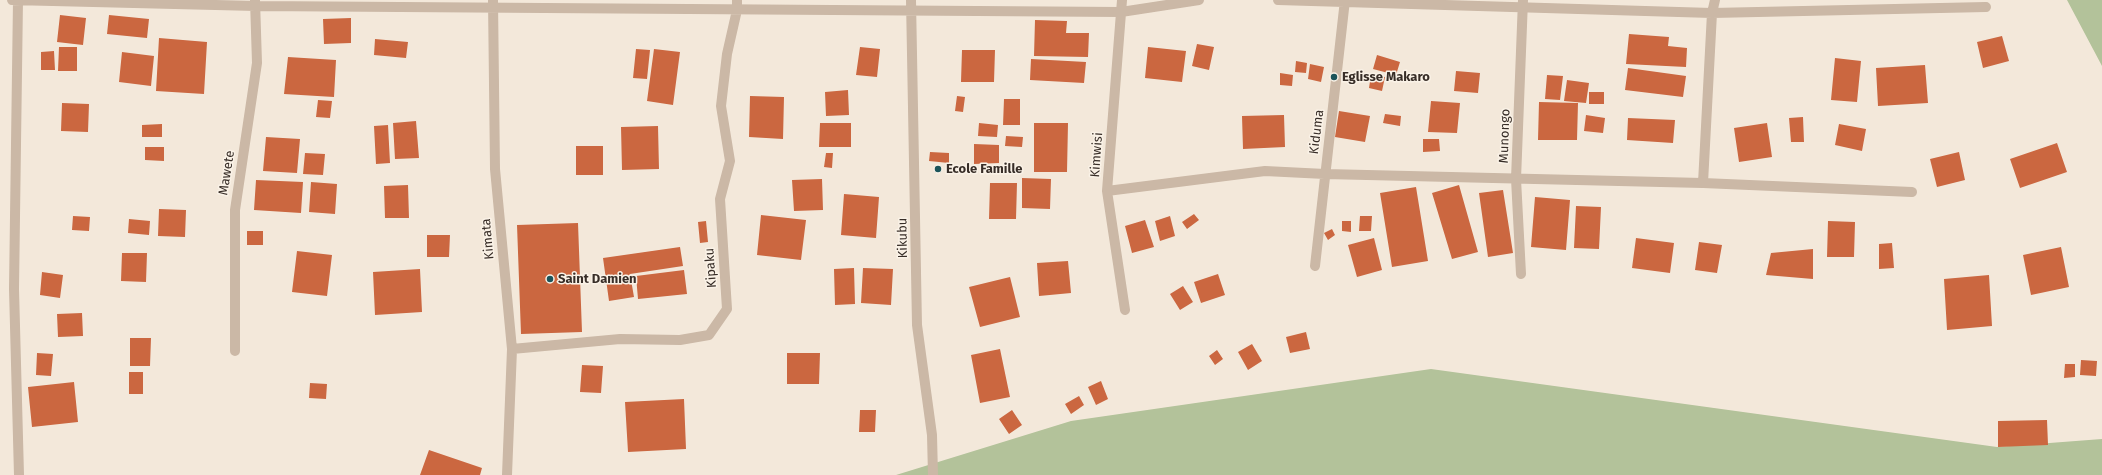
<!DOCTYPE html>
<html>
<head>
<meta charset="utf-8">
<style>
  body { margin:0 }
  canvas { display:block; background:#f3e8da }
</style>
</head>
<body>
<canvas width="2102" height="475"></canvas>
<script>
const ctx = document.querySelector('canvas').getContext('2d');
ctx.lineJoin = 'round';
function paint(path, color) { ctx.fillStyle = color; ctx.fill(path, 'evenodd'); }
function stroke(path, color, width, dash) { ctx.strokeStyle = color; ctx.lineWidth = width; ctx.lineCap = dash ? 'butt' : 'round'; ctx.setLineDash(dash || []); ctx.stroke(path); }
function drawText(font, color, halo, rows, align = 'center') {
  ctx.font = font + ' "Fira Sans",sans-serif'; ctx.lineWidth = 3; ctx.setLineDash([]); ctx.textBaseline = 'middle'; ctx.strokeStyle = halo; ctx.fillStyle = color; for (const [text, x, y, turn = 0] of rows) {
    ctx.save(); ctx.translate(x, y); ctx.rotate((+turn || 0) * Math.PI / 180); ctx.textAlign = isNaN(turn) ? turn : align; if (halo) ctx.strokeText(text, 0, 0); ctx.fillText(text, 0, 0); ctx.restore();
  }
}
const green = new Path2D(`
  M2067 0H2102V66Z
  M1431 369 1997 447 2102 439V475H896L1071 421Z`);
const building = new Path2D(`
  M60 15 86 18 83 45 57 42Z
  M109 15 149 19 147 38 107 34Z
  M351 18V43L324 44 323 19Z
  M1035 20 1067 21 1066 33H1089L1088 57 1034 56Z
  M1629 34 1669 37 1668 46 1687 48 1686 67 1626 64Z
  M2002 36 2009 61 1983 68 1977 42Z
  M159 38 207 42 204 94 156 91Z
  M375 39 408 42 406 58 374 55Z
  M1197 44 1214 47 1209 70 1192 66Z
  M59 47H77V71H58Z
  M860 47 880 49 877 77 856 75Z
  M1148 47 1186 51 1182 82 1145 78Z
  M636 49 650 50 647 79 633 78Z
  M654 49 680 52 673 105 647 101Z
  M962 50H995L994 82H961Z
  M54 51 55 70H41V52Z
  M122 52 154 56 151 86 119 82Z
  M1377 55 1400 62 1396 75 1373 69Z
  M288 57 336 60 334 97 284 94Z
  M1835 58 1861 61 1857 102 1831 100Z
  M1031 59 1086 62 1084 83 1030 80Z
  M1296 61 1307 63 1306 73 1295 72Z
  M1310 64 1324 67 1321 82 1308 79Z
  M1925 65 1928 103 1878 106 1876 68Z
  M1628 68 1686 76 1683 97 1625 90Z
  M1456 71 1480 73 1478 93 1454 91Z
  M1280 73 1293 75 1292 86 1280 85Z
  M1371 75 1385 77 1382 91 1369 88Z
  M1547 75 1563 76 1560 100 1545 99Z
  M1567 80 1589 83 1586 103 1564 101Z
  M848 90 849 115 826 116 825 92Z
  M1589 92H1604V104H1589Z
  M750 96 784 97 783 139 749 137Z
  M957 96 965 97 963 112 955 111Z
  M1004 99H1020V125H1003Z
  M318 100 332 101 330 118 316 117Z
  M1431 101 1460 103 1457 133 1428 132Z
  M1539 102 1578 103 1577 140H1538Z
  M62 103 89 104 88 132 61 131Z
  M1339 111 1370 116 1365 142 1335 137Z
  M1385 114 1401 116 1400 126 1383 123Z
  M1284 115 1285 147 1243 149 1242 116Z
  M1586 115 1605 118 1603 133 1584 131Z
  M1803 117 1804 142H1791L1789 118Z
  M1628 118 1675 120 1673 143 1627 140Z
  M416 121 419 158 395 159 393 123Z
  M820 123H851V147H819Z
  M979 123 998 125 997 137 978 136Z
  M1034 123H1068L1067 172H1034Z
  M1767 123 1772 157 1739 162 1734 128Z
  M162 124V137H142V125Z
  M1839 124 1866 129 1862 151 1835 145Z
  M388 125 390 163 376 164 374 126Z
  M658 126 659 169 622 170 621 127Z
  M1006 136 1023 137 1022 147 1005 146Z
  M266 137 300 139 297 173 263 171Z
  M1423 139H1439L1440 151 1423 152Z
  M2057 143 2067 172 2020 188 2010 159Z
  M974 144 999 145V163L974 164Z
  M576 146H603V175H576Z
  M145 147H164V161L145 160Z
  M930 152 949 153V163L929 161Z
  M1959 152 1965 180 1937 187 1930 159Z
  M305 153 325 154 323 175 303 174Z
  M826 153H833L832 168 824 167Z
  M1022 178 1051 179 1050 209 1022 208Z
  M822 179 823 210 794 211 792 180Z
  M256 180 303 182 301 213 254 210Z
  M311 182 337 184 335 214 309 212Z
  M990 183H1017L1016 219H989Z
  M408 185 409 218H385L384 186Z
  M1459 185 1478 252 1452 259 1432 193Z
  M1416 187 1428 261 1392 267 1380 193Z
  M1503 190 1513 253 1488 257 1479 193Z
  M844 194 879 197 876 238 841 235Z
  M1535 197 1570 200 1566 250 1531 247Z
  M1576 206 1601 207 1599 249 1574 248Z
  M159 209 186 210 185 237 158 236Z
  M1194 214 1199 220 1187 229 1182 222Z
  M761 215 806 220 801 260 757 255Z
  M73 216 90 217 89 231 72 230Z
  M1170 216 1175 236 1160 241 1155 221Z
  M1360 216H1372L1371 231H1359Z
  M129 219 150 221 149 235 128 233Z
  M1145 220 1154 247 1132 253 1125 226Z
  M706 221 708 242 700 243 698 222Z
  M1342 221H1351V232L1342 231Z
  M1828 221 1855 222 1854 257H1827Z
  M578 223 582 332 521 334 517 225Z
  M1332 229 1335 235 1328 240 1324 233Z
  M247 231H263V245H247Z
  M427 235H450L449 257H427Z
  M1374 238 1382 270 1357 277 1348 245Z
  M1636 238 1674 243 1670 273 1632 268Z
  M1699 242 1722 245 1717 273 1695 270Z
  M1892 243 1894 268 1879 269V244Z
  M680 247 683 266 630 274 634 297 609 301 603 258Z
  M2061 247 2069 287 2031 295 2023 255Z
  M1813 249V279L1766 275 1771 253Z
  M297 251 332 255 327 296 292 292Z
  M122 253H147L146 282 121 281Z
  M1068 261 1071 293 1039 296 1037 263Z
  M854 268 855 304 835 305 834 269Z
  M863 268 893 269 891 305 861 303Z
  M420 269 422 312 375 315 373 272Z
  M684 270 687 294 638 299 636 276Z
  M42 272 63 275 60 298 40 295Z
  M1218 274 1225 295 1201 303 1194 282Z
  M1989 275 1992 326 1947 330 1944 279Z
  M1010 277 1020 317 980 327 969 287Z
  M1183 286 1193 302 1180 310 1170 294Z
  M82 313 83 336 58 337 57 314Z
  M1306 332 1310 349 1290 353 1286 337Z
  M130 338H151L150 366H130Z
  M1252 344 1262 361 1248 370 1238 352Z
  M1000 349 1010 397 980 403 971 355Z
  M1217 350 1223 359 1215 365 1209 356Z
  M37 353 53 354 51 376 36 375Z
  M787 353H820L819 384H787Z
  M2081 360 2097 361 2096 376 2080 375Z
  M2065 364H2075V377L2064 378Z
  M582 365 603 366 601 393 580 392Z
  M129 372H143V394H129Z
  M1101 381 1108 399 1096 405 1088 387Z
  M74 382 78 422 32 427 28 387Z
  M310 383 327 384 326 399 309 398Z
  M1079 396 1084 405 1071 414 1065 404Z
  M684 399 686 449 628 452 625 402Z
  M860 410H876L875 432H859Z
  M1012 410 1022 425 1009 434 999 419Z
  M2047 420 2048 445 1998 447V421Z
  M429 450 482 468 480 475H420Z`);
const street = new Path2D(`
  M12 0 256 6 1121 12 1199 0
  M18 0 14 289 19 475
  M493 0 495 169 512 349 507 475
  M911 0 917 325 932 435 933 475
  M1122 0 1107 191 1125 310
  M1278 0 1712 13 1986 7
  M1703 183 1712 13 1715 0
  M1107 191 1265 171 1325 174 1703 183 1912 192
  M1315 266 1345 0
  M1521 274 1516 179 1523 0
  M512 349 620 339 680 340 709 335 727 309 720 199 730 161 721 106 727 54 737 10V0
  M235 351V210L257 63 255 0`);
const markers = [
  [1334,77,4,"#1b545a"],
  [938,169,4,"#1b545a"],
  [550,279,4,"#1b545a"]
];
const poiNames = [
  ["Eglisse Makaro",1342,77],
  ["Ecole Famille",946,169],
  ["Saint Damien",558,279]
];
const streetNames = [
  ["Kiduma",1317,132,-83],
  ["Munongo",1505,136,-88],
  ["Kimwisi",1097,155,-86],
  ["Mawete",227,173,-81],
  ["Kikubu",903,238,-91],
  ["Kimata",488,239,-95],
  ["Kipaku",711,268,-94]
];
paint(green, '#b3c29a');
paint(building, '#cb6740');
stroke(street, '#cbb8a6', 10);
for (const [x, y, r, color] of markers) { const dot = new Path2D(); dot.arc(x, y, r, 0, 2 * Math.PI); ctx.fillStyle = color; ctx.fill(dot); stroke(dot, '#faf2e7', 1.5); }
drawText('bold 13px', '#372d27', '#faf2e7', poiNames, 'left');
drawText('13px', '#372d27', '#faf2e7', streetNames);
</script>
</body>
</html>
